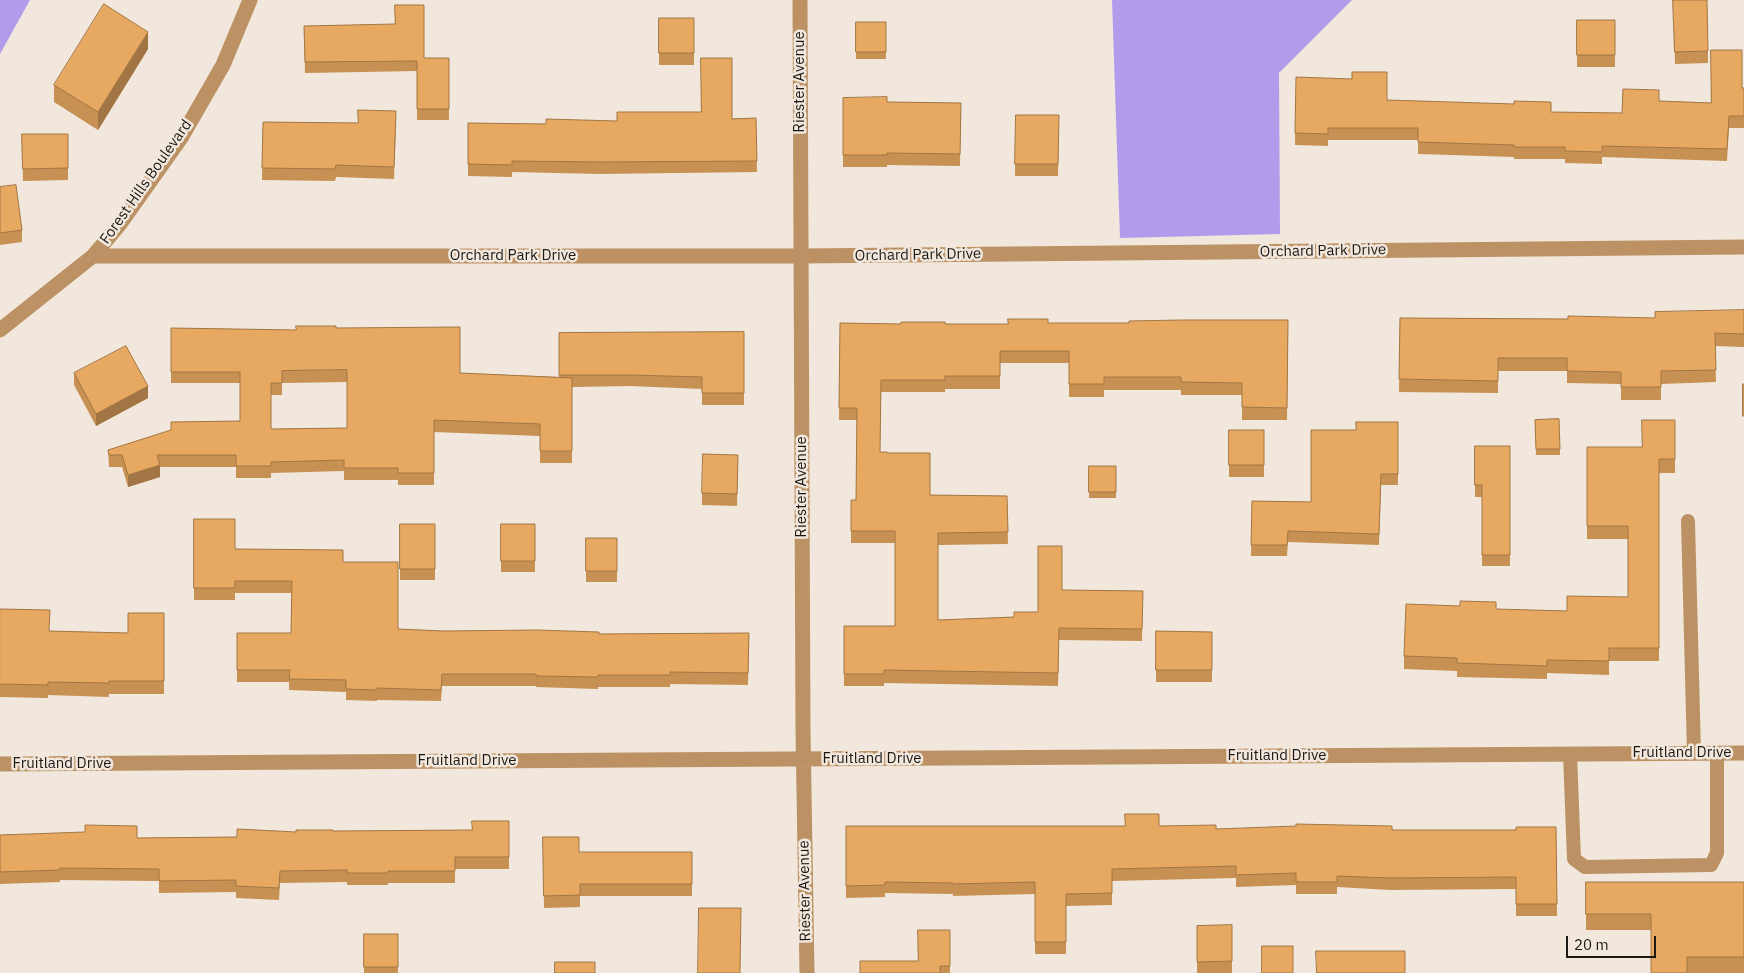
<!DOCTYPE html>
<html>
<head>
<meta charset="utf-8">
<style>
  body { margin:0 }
  #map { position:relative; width:1744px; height:973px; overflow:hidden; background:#f1e7dc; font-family:"IBM Plex Sans",sans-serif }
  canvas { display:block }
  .scale { position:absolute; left:1566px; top:936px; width:90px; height:22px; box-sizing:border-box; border:2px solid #1c1915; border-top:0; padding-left:6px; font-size:15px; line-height:18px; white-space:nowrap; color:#1c1915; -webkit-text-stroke:4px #f1e7dc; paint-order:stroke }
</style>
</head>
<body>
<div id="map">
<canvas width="1744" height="973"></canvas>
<div class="scale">20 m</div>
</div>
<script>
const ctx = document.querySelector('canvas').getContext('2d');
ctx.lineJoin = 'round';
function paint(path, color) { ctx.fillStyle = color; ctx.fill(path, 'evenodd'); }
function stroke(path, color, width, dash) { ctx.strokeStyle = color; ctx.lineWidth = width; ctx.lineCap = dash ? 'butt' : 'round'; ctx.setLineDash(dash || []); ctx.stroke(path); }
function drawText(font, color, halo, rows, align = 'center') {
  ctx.font = font + ' "IBM Plex Sans",sans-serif'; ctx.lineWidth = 5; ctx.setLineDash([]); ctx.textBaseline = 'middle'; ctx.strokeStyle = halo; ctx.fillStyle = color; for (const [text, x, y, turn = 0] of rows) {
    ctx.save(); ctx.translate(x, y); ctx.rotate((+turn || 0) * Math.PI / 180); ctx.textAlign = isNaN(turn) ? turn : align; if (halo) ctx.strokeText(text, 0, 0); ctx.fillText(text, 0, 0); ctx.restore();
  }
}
const forest = new Path2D(`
  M0 0H30L0 54Z
  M1112 0H1352L1279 73 1280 234 1120 238Z`);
const lane = new Path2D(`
  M1688 521 1694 753
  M1570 754 1574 859 1585 867 1711 865 1717 853V753`);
const street = new Path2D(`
  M800 0 803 730 807 973
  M93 256H801L1744 247
  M0 330 93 256 120 224 181 138 223 65 250 0
  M0 764 1744 753`);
const wall = new Path2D(`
  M1673 0 1708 51V63L1675 64Z
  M659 18H694V65H659Z
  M1577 20H1615V67H1577Z
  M856 22H886V59H856Z
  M304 26 424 58H449V120H417V71L305 73Z
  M148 49 98 130 54 102V85Z
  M1742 88H1744V128H1729L1727 161 1602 157V164L1565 163V159H1514V157L1418 154V140H1328V146L1295 145V133L1387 100 1551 112 1622 113 1659 101 1711 103Z
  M843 98 887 102 961 103 960 166 887 165V167H843Z
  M1016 115H1059L1058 176H1015Z
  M756 118 757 172 600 174 512 172V177L468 176V123L546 124 617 121Z
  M263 122 358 123H396L394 179 336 177 335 181 262 180Z
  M22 134H68V180L23 181Z
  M0 187 22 230V242L0 245Z
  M1744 310V347L1715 346 1716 382 1661 384V400H1621V384L1567 383V371H1498V393L1399 392 1400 318 1568 319 1655 318Z
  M1288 320 1287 420H1242V395H1181V390H1104V397H1069V363H1000V389H945V392H881L880 452 887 453 930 495 1007 496 1008 544 938 545V620L1014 617 1038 612 1062 590 1143 591 1142 641 1059 640 1058 686 884 683V686H844V626H895V543H851V500H856L857 420H839L840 323 901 324H1008L1048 323H1129Z
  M171 328 296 330 336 328 460 373 559 377V333L744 332V405H702V389L630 386 572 387V463H540V436L434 432V485H398V480H344V471L271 473V478H236V467H160V477L128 487 122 467H109L108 450 240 421V383H171ZM347 382V428L271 429V395H282V383Z
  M74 373 148 398 96 426 74 385Z
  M1559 419 1560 455H1536L1535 420Z
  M1675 420V473H1659V661H1609V675L1547 673V679L1457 677V671L1404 669V656L1496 609 1567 611 1628 597V539H1587V447H1642Z
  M1398 422V485H1381L1379 545 1288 542 1287 556H1251L1252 501 1311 502 1356 430Z
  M1229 430H1264V477H1229Z
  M1475 446H1510V566H1482V497H1475Z
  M1089 466H1116V498H1089Z
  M738 467 737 506 702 505V493Z
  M194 519 235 549 343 562 398 629 443 631 599 634 749 633 748 685 670 684V687H598V689L536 687V686H442L441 701 377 700V701L346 700V692L289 690V682H237V633H291L292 593H235V600H194Z
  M400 524H435V580H400Z
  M501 524H535V572H501Z
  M586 538H617V582H586Z
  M0 609 50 631 128 633 164 613V694H109V697L48 695V698L0 697Z
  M1156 631 1212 632V682H1156Z
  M509 821V869H455V883H388V885H347V882L280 883 279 900 236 898V892L159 893V881L60 880V882L0 884V835L137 838 237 837 296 832 472 830Z
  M846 826H1159L1216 829 1392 830H1516L1556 827 1557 916H1516V889L1390 890 1337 887V894H1296V885L1236 887V878L1112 881V905L1066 906V954H1035V894L953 896V894L885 893V897L846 898Z
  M543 837 579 852H692V896H580V907L544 908Z
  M1586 882H1744V973H1651V930H1586Z
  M1232 925V973H1197V926Z
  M950 930V973H860L918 961Z
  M364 934H398V973H364Z`);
const shadedWall = new Path2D(`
  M148 32V49L98 130V112Z
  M148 386V398L96 426V414Z
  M160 465V477L128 487V475Z`);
const building = new Path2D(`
  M1673 0H1707L1708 51 1675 52Z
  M104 4 148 32 98 112 54 85Z
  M395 5H424V58H449V109H417V61L305 62 304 26 395 24Z
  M659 18H694V53H659Z
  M1577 20H1615V55H1577Z
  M856 22H886V52H856Z
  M1711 50H1742V88H1744V116H1729L1727 149 1602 146V152L1565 151V147H1514V145L1418 142V128H1328V134L1295 133 1296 77 1352 79V72H1387V100L1514 104V101L1551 102V112L1622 113 1623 89 1659 90V101L1711 103Z
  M701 58H732V119L756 118 757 161 600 162 512 161V165L468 164V123L546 124V119L617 121V112H701Z
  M887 97V102L961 103 960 154 887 153V155H843V98Z
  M358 110 396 111 394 167 336 165 335 169 262 168 263 122 358 123Z
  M1016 115H1059L1058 164H1015Z
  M22 134H68V168L23 169Z
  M16 185 22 230 0 233V187Z
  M1744 310V334L1715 333 1716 370 1661 371V387H1621V372L1567 371V358H1498V381L1399 379 1400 318 1568 319V316L1655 318V312Z
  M1008 319H1048V323H1129V321L1182 320H1288L1287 408 1242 407V383L1181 382V377H1104V384H1069V351H1000V376H945V380H881L880 452H887V453H930V495L1007 496 1008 532 938 533V620L1014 617V612H1038V546H1062V590L1143 591 1142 629 1059 628 1058 673 884 670V674H844V626H895V531H851V500H856L857 408H839L840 323 901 324V322H945V324H1008Z
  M296 326H336V328L460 327V373L572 378V451H540V424L434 420V473H398V468H344V460L271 462V466H236V455H157L160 465 128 475 122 455H109L108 450 171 430V422L240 421V372H171V328L296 330ZM347 370V428L271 429V383H282V371Z
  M744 332V393H702V377L630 375H559V333Z
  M126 346 148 386 96 414 74 373Z
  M1743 384H1744V416H1743Z
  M1559 419 1560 449H1536L1535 420Z
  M1642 420H1675V459H1659V648H1609V661L1547 660V666L1457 663V658L1404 656 1406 604 1460 606V601L1496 602V609L1567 611V596L1628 597V526H1587V447H1642Z
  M1356 422H1398V474H1381L1379 534 1288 531 1287 545H1251L1252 501 1311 502V430H1356Z
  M1229 430H1264V465H1229Z
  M1475 446H1510V555H1482V485H1475Z
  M703 454 738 455 737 494 702 493Z
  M1089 466H1116V492H1089Z
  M194 519H235V549L343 550V562H398V629L443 631 537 630 599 632V634L749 633 748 673 670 672V675H598V677L536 676V674H442L441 690 377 688V690L346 689V680L289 679 290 670H237V633H291L292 581H235V588H194Z
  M400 524H435V569H400Z
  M501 524H535V561H501Z
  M586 538H617V571H586Z
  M0 609 50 610 49 631 128 633V613H164V681H109V683L48 682V685L0 684Z
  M1156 631 1212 632V670H1156Z
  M1125 814H1159V826L1216 825V829L1296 826V824L1392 826V830H1516V827H1556L1557 904H1516V877L1390 878 1337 876V882H1296V873L1236 875V866L1112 869V893L1066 894V942H1035V882L953 884V883L885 882V885L846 886V826H1125Z
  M472 821H509V857H455V871H388V873H347V870L280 871 279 888 236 886V880L159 881V869L60 868V870L0 872V835L85 832V825L137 826V838L237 837V829L296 832V830H333V831L472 830Z
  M543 837H579V852H692V884H580V895L544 896Z
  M1586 882H1744V957H1687V973H1651V914H1586Z
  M699 908H741L740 973H698Z
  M1232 925V961L1197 962V926Z
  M918 930H950V966H940V973H860V961H918Z
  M364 934H398V967H364Z
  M1262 946H1293V973H1262Z
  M1316 951H1405V973H1317Z
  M555 962H595V973H555Z`);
const streetNames = [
  ["Riester Avenue",800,82,-90],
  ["Forest Hills Boulevard",146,182,-55],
  ["Orchard Park Drive",1323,251,-1],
  ["Orchard Park Drive",918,255,-1],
  ["Orchard Park Drive",513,256],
  ["Riester Avenue",802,487,-90],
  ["Fruitland Drive",1682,753],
  ["Fruitland Drive",1277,756],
  ["Fruitland Drive",872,759],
  ["Fruitland Drive",467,761],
  ["Fruitland Drive",62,764],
  ["Riester Avenue",805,891,-91]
];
paint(forest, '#b19ceb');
stroke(lane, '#bc9265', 14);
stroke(street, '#bc9265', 15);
paint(wall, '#c79153');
paint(shadedWall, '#a27644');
paint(building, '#e7a961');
stroke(building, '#a27644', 1);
drawText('15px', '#1c1915', '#f1e7dc', streetNames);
</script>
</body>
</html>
